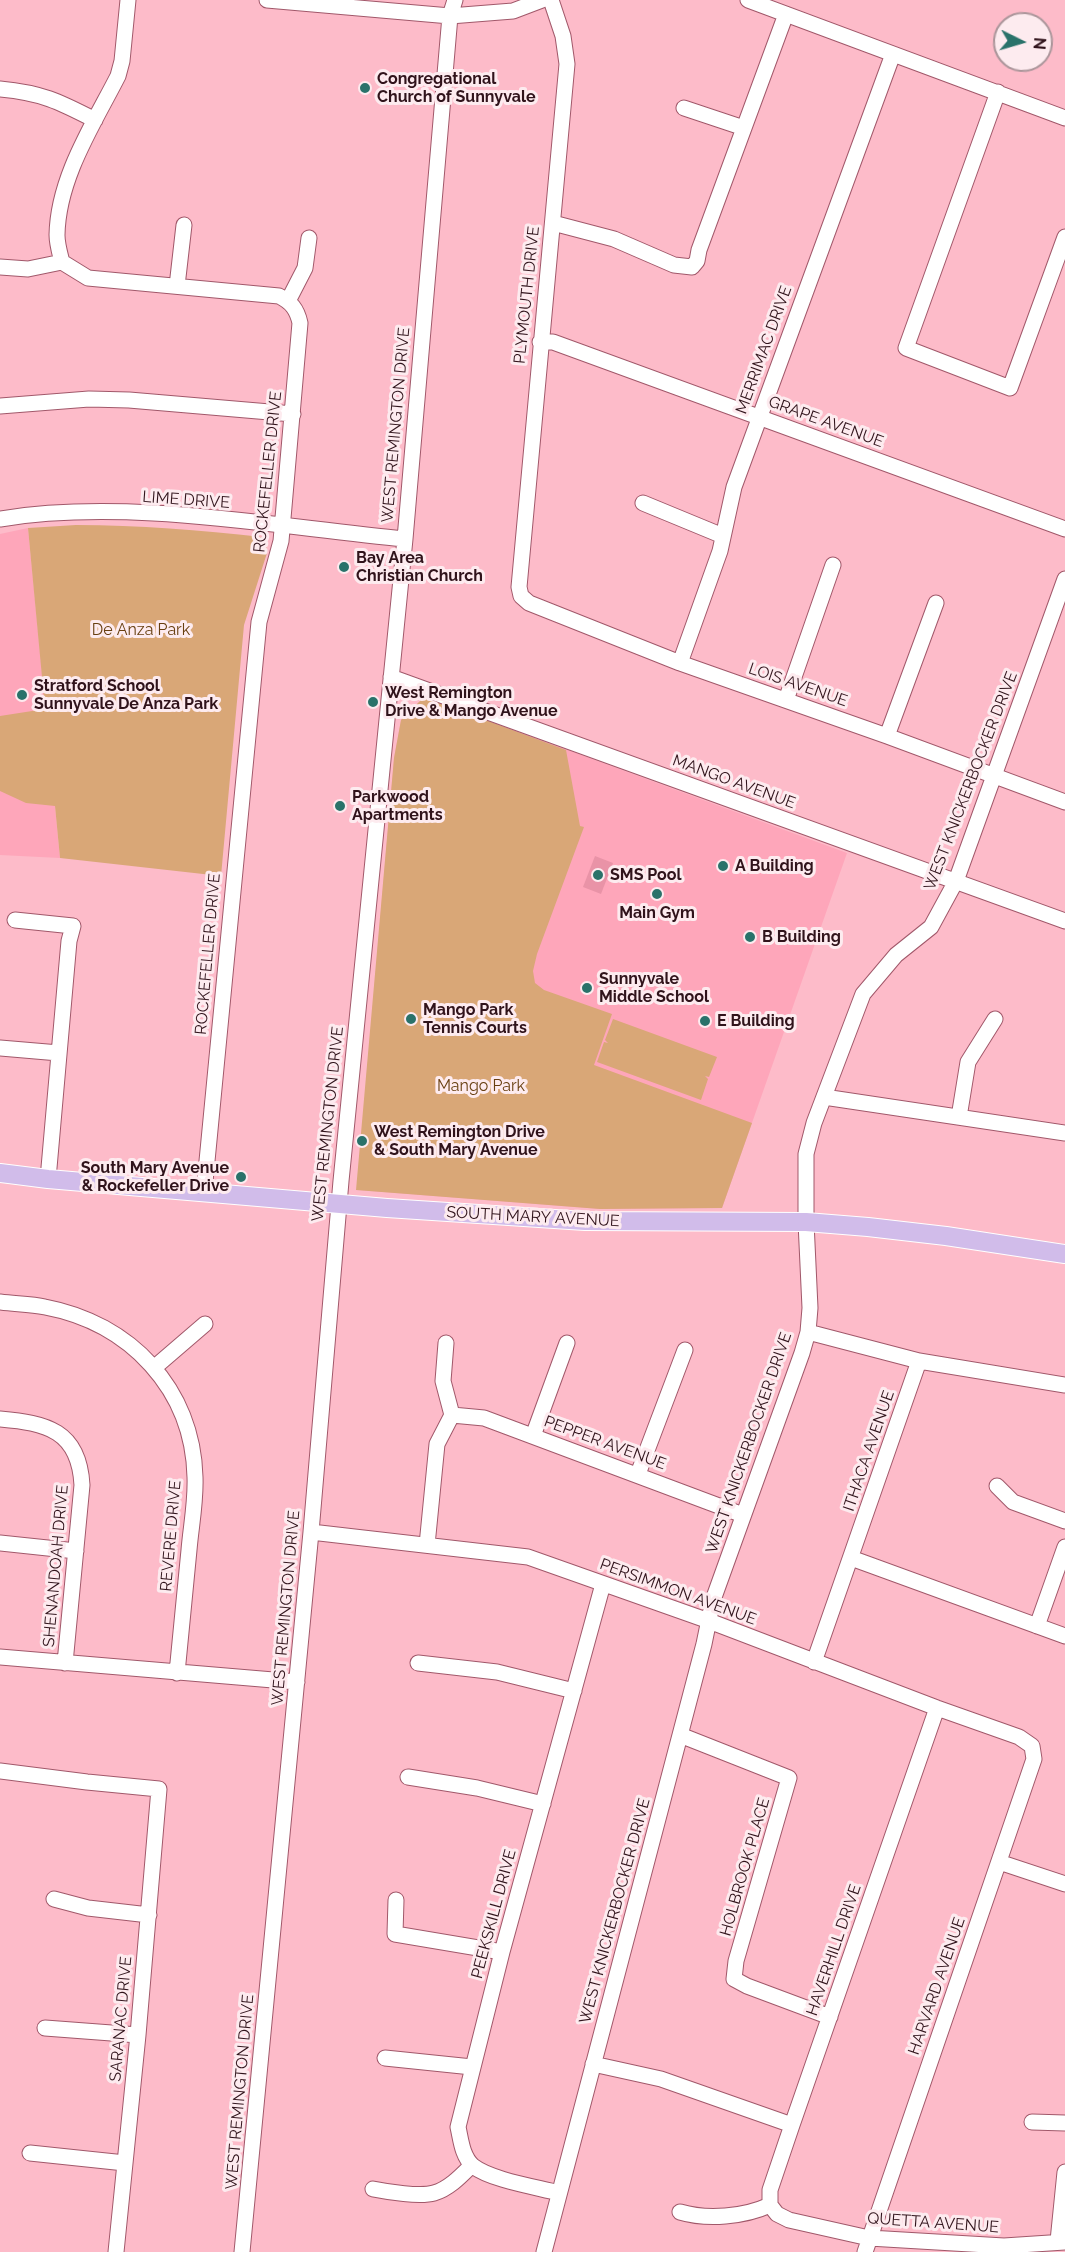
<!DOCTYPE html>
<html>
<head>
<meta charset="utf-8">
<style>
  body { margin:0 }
  #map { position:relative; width:1065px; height:2252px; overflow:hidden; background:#fdbbc9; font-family:Raleway,sans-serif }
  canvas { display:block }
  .north { position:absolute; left:993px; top:12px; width:60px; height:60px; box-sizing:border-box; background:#fdebef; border:2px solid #ab959a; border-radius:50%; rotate:95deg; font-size:16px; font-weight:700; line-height:24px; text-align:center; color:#30131b }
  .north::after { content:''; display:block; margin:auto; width:21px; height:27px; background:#2a726a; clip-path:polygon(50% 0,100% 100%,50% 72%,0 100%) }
</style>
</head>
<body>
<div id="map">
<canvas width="1065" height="2252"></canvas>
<div class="north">N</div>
</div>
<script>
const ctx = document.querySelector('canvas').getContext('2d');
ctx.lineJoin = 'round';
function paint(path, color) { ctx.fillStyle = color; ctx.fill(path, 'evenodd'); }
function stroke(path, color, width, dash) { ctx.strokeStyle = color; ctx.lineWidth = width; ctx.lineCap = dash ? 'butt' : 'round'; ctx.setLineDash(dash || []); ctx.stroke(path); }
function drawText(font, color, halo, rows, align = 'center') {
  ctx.font = font + ' Raleway,sans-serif'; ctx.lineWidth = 6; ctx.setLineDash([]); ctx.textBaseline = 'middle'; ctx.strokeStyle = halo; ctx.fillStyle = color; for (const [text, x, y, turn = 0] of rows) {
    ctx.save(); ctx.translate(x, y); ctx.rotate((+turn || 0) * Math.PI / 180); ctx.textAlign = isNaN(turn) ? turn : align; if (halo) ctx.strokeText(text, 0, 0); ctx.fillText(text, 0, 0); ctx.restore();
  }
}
const built = new Path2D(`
  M28 528 60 858 0 855V534Z
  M424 697 847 853 722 1208 600 1209 357 1190 394 758 401 720Z`);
const green = new Path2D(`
  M76 525C139 525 200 530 262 537L266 543 267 553 244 625 221 876 60 858 55 806 26 803 0 791V716L45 709 28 528Z
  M424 697 566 750 580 826 584 827 537 954 533 971 535 983 544 990 612 1014 594 1065 752 1123 722 1208 600 1209 356 1190 394 758 401 720Z
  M613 1019 717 1057 709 1077 705 1076 708 1079 701 1100 597 1062 604 1042 608 1043 605 1040Z`);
const water = new Path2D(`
  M595 856 613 863 601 894 583 887Z`);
const minor = new Path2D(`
  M128 0 122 61 118 76C93 125 58 178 57 235 57 244 60 254 62 262L88 278 279 296C291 302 297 309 300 323L281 541 259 622 204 1192
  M267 0 450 16 513 11 542 0
  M551 0 563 36 567 64 519 587 521 596 529 603 680 663 887 736 1065 802
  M748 0 1065 118
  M0 89C42 93 58 101 95 120
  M998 92 906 348 1010 388 1065 237
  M684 108 744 128
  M553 223 614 239 674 265 692 267 697 261 699 250 786 14
  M0 267 28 269 62 262
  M177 286 184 225
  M288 301 305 268 309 238
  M540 342H553L1065 529
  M0 406 89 399 129 400 293 414
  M643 503 723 536
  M0 519C128 498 276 527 405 539
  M680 663 720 551 734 487 893 54
  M391 677 1065 921
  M786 700 833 565
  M887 736 936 603
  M15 920 73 926 69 941 48 1179
  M0 1048 59 1053
  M824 1097 1065 1133
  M959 1117 968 1062 995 1019
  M0 1302C15 1304 31 1304 45 1307 130 1323 193 1389 195 1477 196 1502 191 1526 189 1550 185 1591 181 1632 177 1673
  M808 1332 919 1361 814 1662
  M446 1343 443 1381 452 1415
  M919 1361 1065 1385
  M155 1367 205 1324
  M452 1415 484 1418 743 1515
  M0 1419C46 1423 79 1430 82 1485L65 1663
  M533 1436 567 1343
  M638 1474 685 1350
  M997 1486 1013 1502 1065 1521
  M311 1532 528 1557 709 1621 937 1708 1019 1737 1032 1746 1034 1759 865 2252
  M0 1543 76 1551
  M427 1545 437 1444 452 1415
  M851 1558 1065 1636
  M1037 1626 1065 1547
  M0 1657 297 1682
  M418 1663 497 1672 574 1691
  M680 1735 789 1778 736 1961 734 1979 747 1986 830 2017
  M0 1771 87 1782 159 1789 138 2035 116 2252
  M408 1777 477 1788 543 1804
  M999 1862 1065 1884
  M54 1899 88 1908 149 1915
  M396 1900 395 1934 502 1952
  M45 2028 138 2035
  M385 2058 472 2067
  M593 2064 661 2079 792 2125
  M1032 2122 1065 2123
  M30 2153 125 2163
  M373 2189C388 2192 420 2197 434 2193 449 2189 462 2175 472 2165
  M559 2193C536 2187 491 2180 473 2166 462 2156 461 2140 458 2127L502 1952 603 1584
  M770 2205V2190L792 2125 937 1708
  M770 2205 777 2214 789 2220 869 2238 1004 2246 1065 2242
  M680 2212C707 2220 744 2217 770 2205
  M1058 2241 1065 2172
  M242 2252 311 1532 341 1181 405 539 450 16 455 0
  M544 2252 704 1644 713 1600 802 1353 808 1332 810 1308 806 1222V1154L814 1123 863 994 896 955 931 927 956 881 1065 579`);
const major = new Path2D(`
  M0 1173 48 1179 387 1208 585 1221 806 1222 868 1227 946 1236 1065 1254`);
const markers = [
  [365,88,6,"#2a726a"],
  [344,567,6,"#2a726a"],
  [22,695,6,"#2a726a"],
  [373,702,6,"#2a726a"],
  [340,806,6,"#2a726a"],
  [723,866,6,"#2a726a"],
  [598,875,6,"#2a726a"],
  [657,894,6,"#2a726a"],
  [750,937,6,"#2a726a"],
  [587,988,6,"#2a726a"],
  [411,1019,6,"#2a726a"],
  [705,1021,6,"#2a726a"],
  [362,1141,6,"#2a726a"],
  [241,1177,6,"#2a726a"]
];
const poiNames = [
  ["Congregational",377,79],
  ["Church of Sunnyvale",377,97],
  ["Bay Area",356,558],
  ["Christian Church",356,576],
  ["Stratford School",34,686],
  ["Sunnyvale De Anza Park",34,704],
  ["West Remington",385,693],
  ["Drive & Mango Avenue",385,711],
  ["Parkwood",352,797],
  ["Apartments",352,815],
  ["A Building",735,866],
  ["SMS Pool",610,875],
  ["Main Gym",657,913,"center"],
  ["B Building",762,937],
  ["Sunnyvale",599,979],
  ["Middle School",599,997],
  ["Mango Park",423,1010],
  ["Tennis Courts",423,1028],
  ["E Building",717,1021],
  ["West Remington Drive",374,1132],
  ["& South Mary Avenue",374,1150],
  ["South Mary Avenue",229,1168,"right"],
  ["& Rockefeller Drive",229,1186,"right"]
];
const streetNames = [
  ["PLYMOUTH DRIVE",527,295,-84],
  ["MERRIMAC DRIVE",764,350,-70],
  ["GRAPE AVENUE",826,422,20],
  ["WEST REMINGTON DRIVE",396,425,-85],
  ["ROCKEFELLER DRIVE",268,472,-84],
  ["LIME DRIVE",186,500,4],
  ["LOIS AVENUE",798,685,19],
  ["WEST KNICKERBOCKER DRIVE",971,781,-69],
  ["MANGO AVENUE",734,782,20],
  ["ROCKEFELLER DRIVE",208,954,-85],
  ["WEST REMINGTON DRIVE",328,1124,-84],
  ["SOUTH MARY AVENUE",533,1217,3],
  ["PEPPER AVENUE",605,1443,20],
  ["WEST KNICKERBOCKER DRIVE",749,1443,-71],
  ["ITHACA AVENUE",869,1451,-71],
  ["REVERE DRIVE",171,1536,-85],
  ["SHENANDOAH DRIVE",56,1566,-85],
  ["PERSIMMON AVENUE",678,1592,20],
  ["WEST REMINGTON DRIVE",286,1608,-85],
  ["HOLBROOK PLACE",745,1867,-74],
  ["WEST KNICKERBOCKER DRIVE",615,1911,-75],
  ["PEEKSKILL DRIVE",494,1914,-75],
  ["HAVERHILL DRIVE",834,1950,-71],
  ["HARVARD AVENUE",937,1986,-71],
  ["SARANAC DRIVE",121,2019,-85],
  ["WEST REMINGTON DRIVE",240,2092,-85],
  ["QUETTA AVENUE",933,2223,4]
];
const parkNames = [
  ["De Anza Park",141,630],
  ["Mango Park",481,1086]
];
paint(built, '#fea6ba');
paint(green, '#d9a777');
paint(water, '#e993a7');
stroke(minor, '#a1586a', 17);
stroke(major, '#fff', 20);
stroke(minor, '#fff', 15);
stroke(major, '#d1bcea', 18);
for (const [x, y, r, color] of markers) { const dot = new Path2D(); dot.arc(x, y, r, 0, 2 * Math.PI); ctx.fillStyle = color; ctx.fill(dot); stroke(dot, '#fdebef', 2); }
drawText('bold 16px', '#30131b', '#fdebef', poiNames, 'left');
drawText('16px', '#30131b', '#fdebef', streetNames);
drawText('16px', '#683f10', '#fdebef', parkNames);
</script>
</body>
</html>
